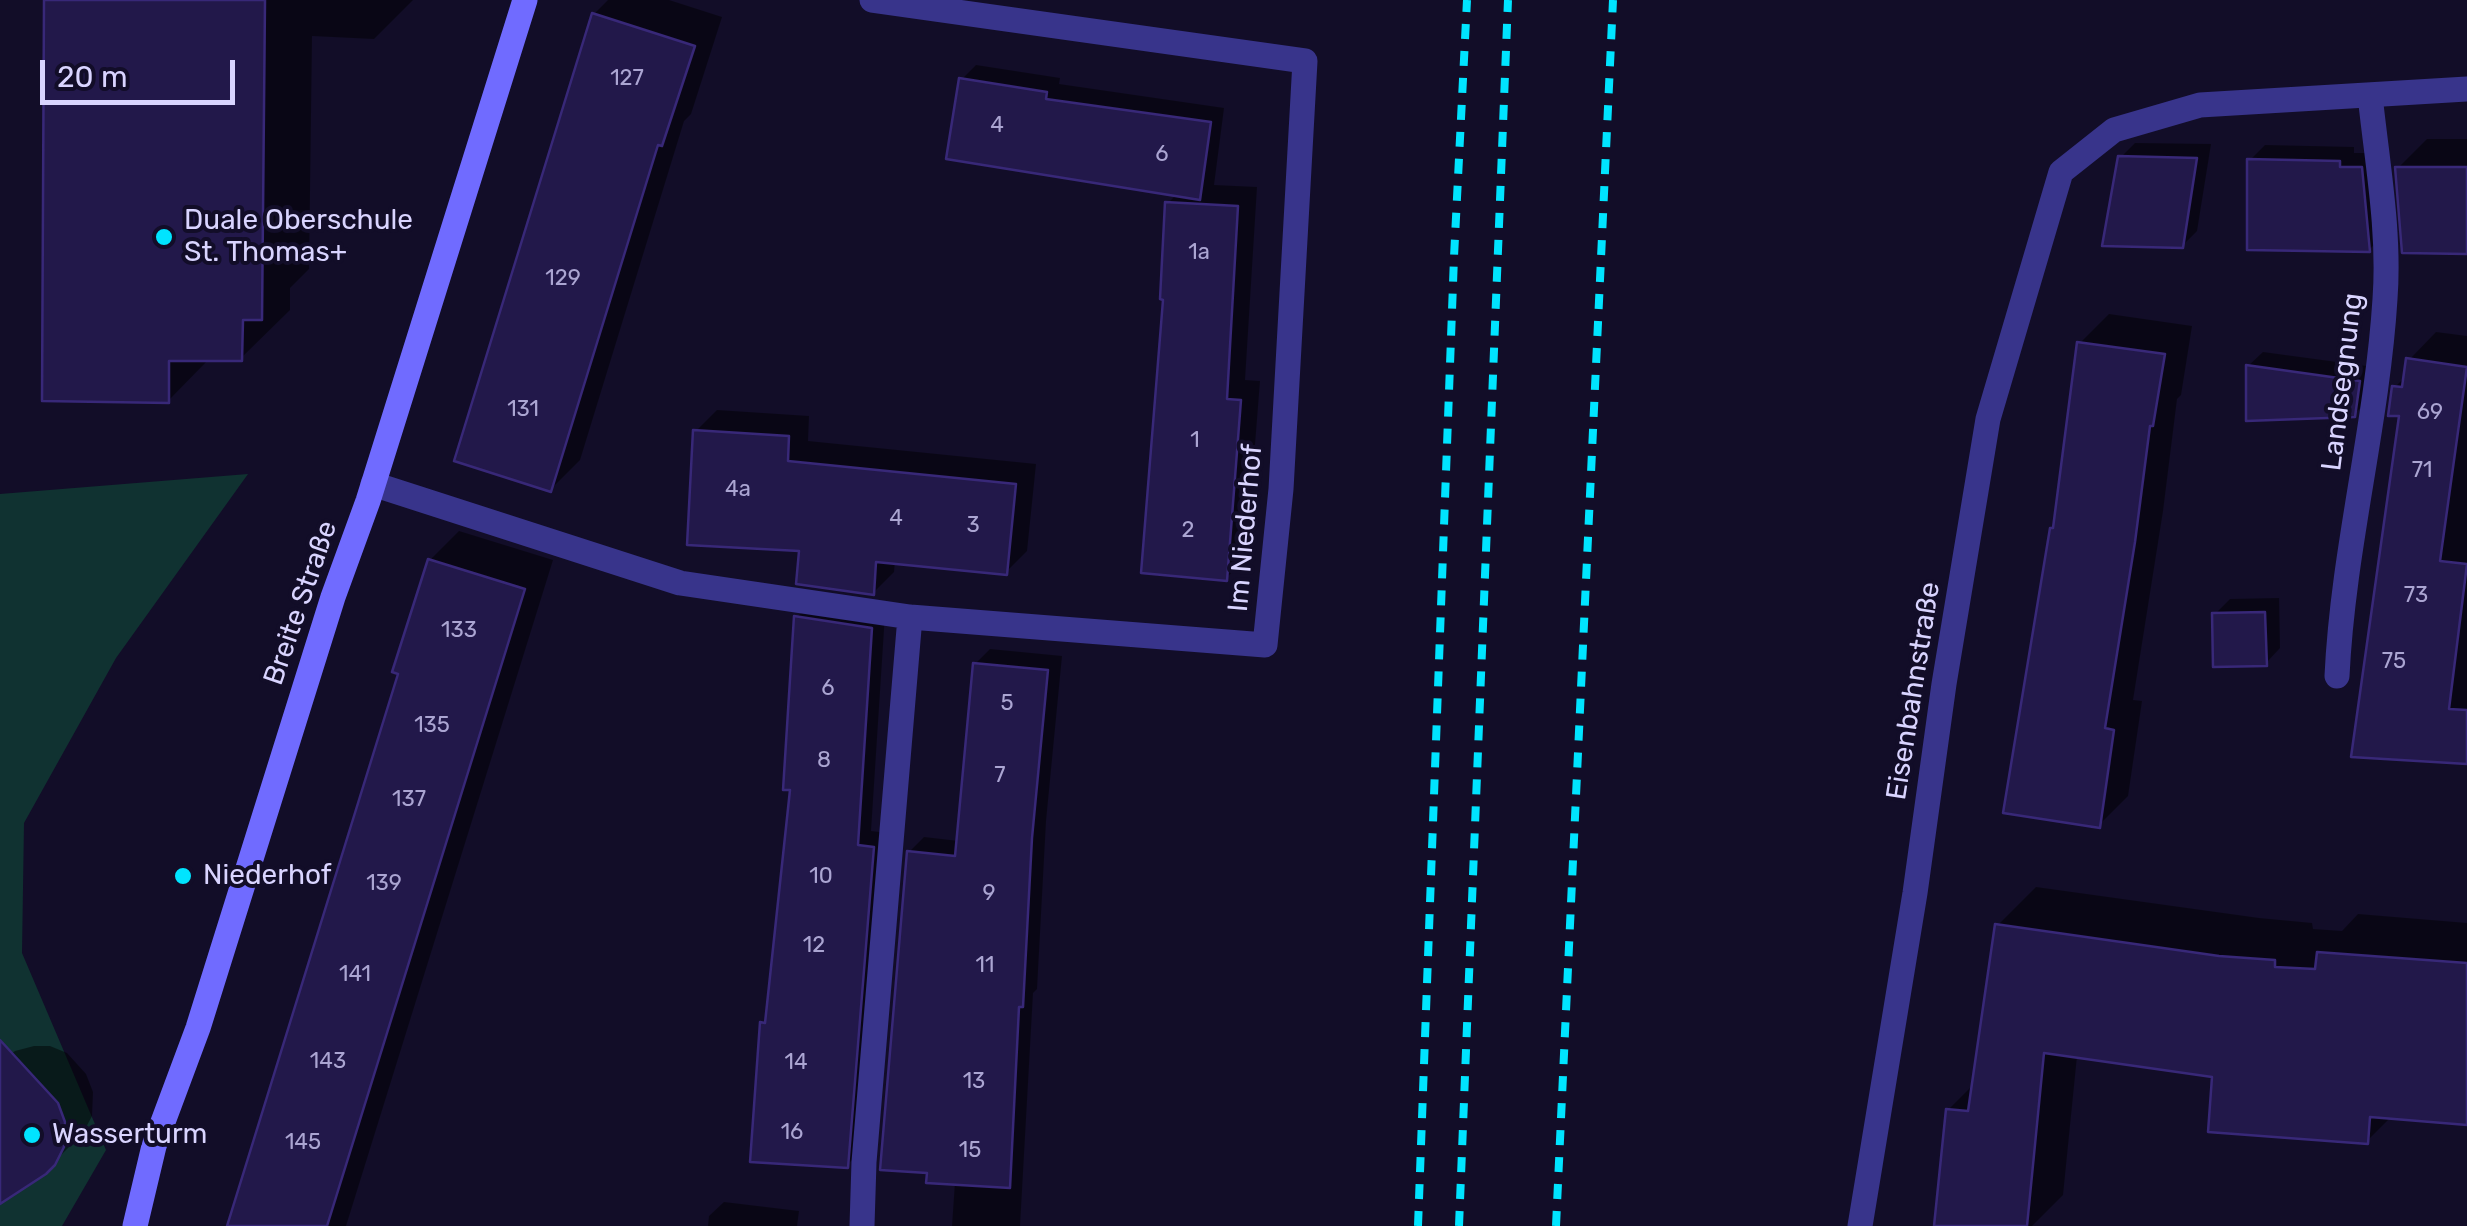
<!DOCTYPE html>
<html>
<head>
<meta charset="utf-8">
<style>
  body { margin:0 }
  #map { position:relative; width:2467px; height:1226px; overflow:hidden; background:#120d28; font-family:Rubik,sans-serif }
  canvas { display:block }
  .scale { position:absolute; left:40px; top:60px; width:195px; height:45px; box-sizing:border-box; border:5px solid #d9d4ff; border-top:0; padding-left:12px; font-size:30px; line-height:35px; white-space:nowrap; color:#d9d4ff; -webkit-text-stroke:8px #120d28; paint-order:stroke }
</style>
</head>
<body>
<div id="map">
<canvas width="2467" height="1226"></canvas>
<div class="scale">20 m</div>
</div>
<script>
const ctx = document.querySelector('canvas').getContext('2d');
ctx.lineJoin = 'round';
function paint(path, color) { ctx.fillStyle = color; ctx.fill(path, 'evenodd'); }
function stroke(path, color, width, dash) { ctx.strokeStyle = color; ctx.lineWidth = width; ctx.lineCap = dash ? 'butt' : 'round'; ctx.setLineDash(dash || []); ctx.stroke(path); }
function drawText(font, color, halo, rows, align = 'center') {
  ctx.font = font + ' Rubik,sans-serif'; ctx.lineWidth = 8; ctx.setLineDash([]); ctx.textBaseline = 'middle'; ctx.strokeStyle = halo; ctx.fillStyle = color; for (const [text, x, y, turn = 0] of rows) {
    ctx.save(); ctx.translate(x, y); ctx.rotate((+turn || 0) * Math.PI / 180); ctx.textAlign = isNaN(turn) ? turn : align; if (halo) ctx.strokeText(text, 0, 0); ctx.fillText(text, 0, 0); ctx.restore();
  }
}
const green = new Path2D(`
  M248 474 116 658 24 823 22 953 106 1150 62 1226H0V494Z`);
const shadow = new Path2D(`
  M47 0H413L374 39 312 36 309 269 290 288V310L241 358H210L168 401Z
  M608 0H669L722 17 691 114 684 121 580 460 551 489 594 14Z
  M976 65 1060 78 1059 84 1224 108 1214 185 1257 187 1245 380 1260 381 1246 559 1226 578 1166 297 1168 203 1177 194 962 79Z
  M2427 139H2467V253L2398 168Z
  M2135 143 2211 144 2197 231 2182 246 2120 158Z
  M2265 145 2354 147V153H2376L2383 235 2369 250 2250 160Z
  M2109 314 2192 326 2181 395 2177 399 2163 511 2133 700 2142 701 2128 796 2099 825 2055 526 2080 343Z
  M2436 332 2467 336V761L2354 754 2402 413 2395 387 2407 375 2409 360Z
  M2263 352 2374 367 2369 400 2354 414 2248 366Z
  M717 410 809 416 808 441 1036 464 1027 551 1006 572 895 561 894 572 873 593 801 549 696 431Z
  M459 531 553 560 346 1226H229L401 672 430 560Z
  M2279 598 2280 648 2266 663 2215 614 2230 599Z
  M811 603 885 614 871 831 888 833 861 1151 847 1165 762 1024 768 1018 793 788 797 617Z
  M990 649 1062 656 1046 821 1037 989 1033 993 1020 1226H952L955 1182 909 852 924 837 959 841 975 664Z
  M2036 887 2259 918 2312 923 2313 929 2342 931 2358 914 2467 923V1122L2392 1116 2367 1141 2214 1075 2077 1056 2063 1195 2032 1226H1959L1948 1110 1974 1084 1998 925Z
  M34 1046H50L67 1053 86 1074 93 1092 92 1116 83 1133 53 1163 0 1185V1062L15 1051Z
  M724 1202 799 1211 797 1226H708L709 1216Z`);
const building = new Path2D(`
  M44 0H265L262 320H243L242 361H169V403L42 401Z
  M592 13 695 46 662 146 658 145 551 492 454 461Z
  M959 78 1047 92 1046 99 1211 122 1200 200 946 159Z
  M2118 156 2197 158 2183 248 2102 246Z
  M2247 159 2340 161V167H2362L2370 252 2247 250Z
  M2395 167H2467V254L2402 253Z
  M1165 202 1238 206 1227 399 1241 400 1227 581 1141 573 1163 300 1160 299Z
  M2077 342 2165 354 2153 426H2150L2135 542 2105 728 2114 730 2100 828 2003 813 2050 528H2053Z
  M2406 358 2467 367 2440 561 2467 564 2449 709 2467 710V764L2351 757 2399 416H2388L2392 386 2402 387Z
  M2246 365 2360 381 2355 417 2246 421Z
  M693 430 789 436 788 461 1016 484 1007 575 876 562 874 595 796 584 799 551 687 545Z
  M428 559 525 589 327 1226H227L398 674 392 672Z
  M2265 612 2267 666 2213 667 2212 613Z
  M794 616 872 628 858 845 874 847 848 1168 750 1162 760 1022 765 1023 790 790H783Z
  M973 663 1048 670 1032 838 1023 1007H1019L1010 1188 926 1183 927 1173 880 1170 907 851 955 856Z
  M1995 924 2219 956 2275 960V967L2315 969 2317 952 2467 963V1125L2370 1117 2368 1144 2208 1132 2212 1077 2044 1053 2027 1226H1934L1946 1109 1968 1111Z
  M0 1040 58 1103 65 1122 64 1147 55 1165 46 1174 0 1204Z`);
const street = new Path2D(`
  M373 484 680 583 910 617 1265 645 1281 489 1305 61 872 0
  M2337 676C2343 549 2377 426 2385 299 2390 231 2377 162 2370 95
  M862 1226 864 1162 910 617
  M1860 1226 1915 893 1944 684 1988 419 2061 172 2114 130 2200 105 2467 89`);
const secondary = new Path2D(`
  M135 1226 154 1146 198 1028 333 597 368 501 525 0`);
const rail = new Path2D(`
  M1418 1226 1454 257 1467 0
  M1459 1226 1508 0
  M1556 1226 1613 0`);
const markers = [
  [164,237,10,"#00e4ff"],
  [183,876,10,"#00e4ff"],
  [32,1135,10,"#00e4ff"]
];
const numberNames = [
  ["127",627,79],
  ["4",997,126],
  ["6",1162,155],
  ["1a",1199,253],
  ["129",563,279],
  ["131",523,410],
  ["69",2430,413],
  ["1",1195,441],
  ["71",2422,471],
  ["4a",738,490],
  ["4",896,519],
  ["3",973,526],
  ["2",1188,531],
  ["73",2416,596],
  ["133",459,631],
  ["75",2394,662],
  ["6",828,689],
  ["5",1007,704],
  ["135",432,726],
  ["8",824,761],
  ["7",1000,776],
  ["137",409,800],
  ["10",821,877],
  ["139",384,884],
  ["9",989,894],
  ["12",814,946],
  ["11",985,966],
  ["141",355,975],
  ["143",328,1062],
  ["14",796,1063],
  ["13",974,1082],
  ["16",792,1133],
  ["145",303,1143],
  ["15",970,1151]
];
const poiNames = [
  ["Duale Oberschule",184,221],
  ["St. Thomas+",184,253],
  ["Niederhof",203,876],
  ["Wasserturm",52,1135]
];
const streetNames = [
  ["Landsegnung",2343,382,-83],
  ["Im Niederhof",1246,528,-85],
  ["Breite Straße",301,603,-71],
  ["Eisenbahnstraße",1914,691,-81]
];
paint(green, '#103231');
paint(shadow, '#0007');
paint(building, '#22184a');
stroke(building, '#382878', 2.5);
stroke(street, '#38348b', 25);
stroke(secondary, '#706bff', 25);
stroke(rail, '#00e4ff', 8, [15, 12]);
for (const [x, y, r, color] of markers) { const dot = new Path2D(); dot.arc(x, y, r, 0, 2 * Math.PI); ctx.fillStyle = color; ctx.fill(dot); stroke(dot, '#120d28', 4); }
drawText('22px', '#aba5d2', null, numberNames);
drawText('28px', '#d9d4ff', '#120d28', poiNames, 'left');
drawText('28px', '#d9d4ff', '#120d28', streetNames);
</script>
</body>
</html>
